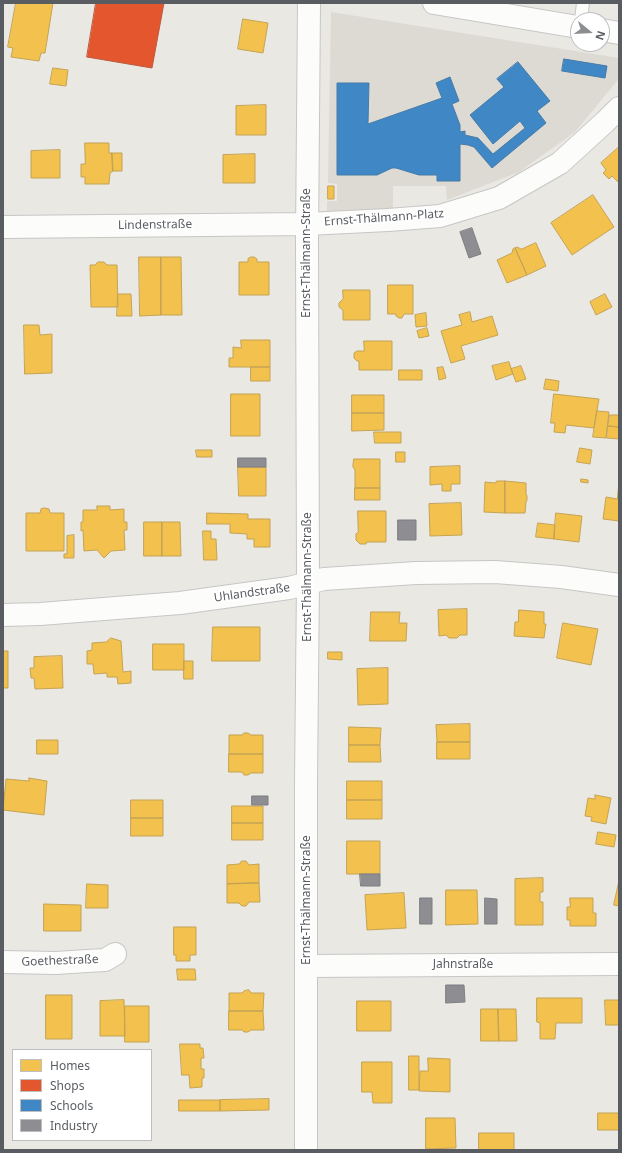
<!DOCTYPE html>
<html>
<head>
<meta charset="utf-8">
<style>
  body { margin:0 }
  #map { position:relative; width:622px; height:1153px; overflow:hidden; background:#eae8e3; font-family:"Noto Sans",sans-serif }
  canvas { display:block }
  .frame { position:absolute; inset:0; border:4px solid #595d62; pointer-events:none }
  .legend { position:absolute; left:12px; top:1049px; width:140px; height:92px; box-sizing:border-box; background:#fff; border:1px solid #bdbec0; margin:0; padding:5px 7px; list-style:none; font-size:12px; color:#595d62 }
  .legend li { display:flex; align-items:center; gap:8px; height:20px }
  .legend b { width:20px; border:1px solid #bdbec0 }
  .north { position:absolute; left:570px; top:12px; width:40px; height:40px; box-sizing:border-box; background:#fff; border:1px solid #bdbec0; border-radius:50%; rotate:108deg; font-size:11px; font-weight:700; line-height:16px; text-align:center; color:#595d62 }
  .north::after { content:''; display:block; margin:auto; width:14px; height:18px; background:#8c8e8f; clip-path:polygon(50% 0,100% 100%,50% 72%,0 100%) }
</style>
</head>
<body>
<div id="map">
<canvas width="622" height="1153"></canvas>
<div class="frame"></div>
<ul class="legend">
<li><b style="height:11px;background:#f2c14e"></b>Homes</li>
<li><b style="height:11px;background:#e4572e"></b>Shops</li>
<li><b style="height:11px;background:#3f88c5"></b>Schools</li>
<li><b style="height:11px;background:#8d8d92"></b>Industry</li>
</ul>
<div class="north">N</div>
</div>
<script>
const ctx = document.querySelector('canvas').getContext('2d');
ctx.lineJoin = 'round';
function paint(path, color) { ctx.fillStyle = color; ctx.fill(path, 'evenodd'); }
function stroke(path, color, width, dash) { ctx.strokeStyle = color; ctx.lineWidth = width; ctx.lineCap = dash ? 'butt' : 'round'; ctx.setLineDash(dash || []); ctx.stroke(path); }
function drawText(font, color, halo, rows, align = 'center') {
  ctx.font = font + ' "Noto Sans",sans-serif'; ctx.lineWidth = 4; ctx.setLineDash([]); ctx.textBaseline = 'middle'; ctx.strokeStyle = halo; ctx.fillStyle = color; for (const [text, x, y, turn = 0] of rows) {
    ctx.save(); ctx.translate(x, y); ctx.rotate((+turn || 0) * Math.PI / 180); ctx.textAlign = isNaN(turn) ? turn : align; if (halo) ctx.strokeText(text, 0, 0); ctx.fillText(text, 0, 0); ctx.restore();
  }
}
const education = new Path2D(`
  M331 12 619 58V77L617 81 575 132 519 172 447 200 446 186H393V209L327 212V201H337V184L328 183Z`);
const homes = new Path2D(`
  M16 3H53L45 53H41L39 61 11 57 13 48 8 47Z
  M243 19 268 23 263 53 238 49Z
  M53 68 68 70 66 86 50 84Z
  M266 105V135H236V106Z
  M85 143H109V153H112L113 171 110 173 109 184H85V177H81V164H85Z
  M619 147V183L612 176 609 179 603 173 606 170 601 163Z
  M60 150V178H31V151Z
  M112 153H122V171H113Z
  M255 154V183H223V155Z
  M328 186H334V199H328Z
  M593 195 614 227 572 255 551 223Z
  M536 243 546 266 527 275 515 248 517 247 521 249Z
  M515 248 527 275 507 283 497 260 512 253 513 249Z
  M139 257H161V315L140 316Z
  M161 257H181L182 315H161Z
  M251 257H254L257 259V262H269V295H239V262H248V259Z
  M98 262H104L107 265H117L118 307H91L90 265H95Z
  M388 285H413V314H404L402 318H399L396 316V314H388Z
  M343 290H370V320H343V310L339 307V303L343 299Z
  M118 294H131L132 316H117Z
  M605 294 612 307 596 315 590 302Z
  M470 312 472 322 492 316 498 335 461 346 465 359 451 363 441 331 462 325 459 315Z
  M426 313 427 326 416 327 415 315Z
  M24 325H39L40 335 52 334V373L25 374Z
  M427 328 429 336 419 338 417 331Z
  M241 340H270V367H229V358H233V347L241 348Z
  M364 341H392V370H359V361H357L354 358V353L357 351H364Z
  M509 362 513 374 496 380 492 366Z
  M521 366 526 379 516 382 511 369Z
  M251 367H270V381H251Z
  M443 367 446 378 439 380 437 368Z
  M399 370H422V380H399Z
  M546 379 559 381 558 391 544 389Z
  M231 394H260V436H231Z
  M554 394 599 399 594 428 566 425 565 433 554 432 555 423H551Z
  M352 395H384V413H352Z
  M597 411 609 412 606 438 593 437Z
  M352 413H384V430L352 431Z
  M610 415H619V427L608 426Z
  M608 426 619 427V439L607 438Z
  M374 432H401V443H375Z
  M580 448 592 450 590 464 577 462Z
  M196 450H212V457H197Z
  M396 452H405V462H396Z
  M354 459H380V488H355V470L353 467Z
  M460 466V484H451V491H442V484L430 485V467Z
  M238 467H266V496H239Z
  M581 479 588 480V483L581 482Z
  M497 481H505V513L484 512 485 482 495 483Z
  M505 481 526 483V494L527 496V500L526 502 525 513H505Z
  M619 482V521L603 519 606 497 617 499Z
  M355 488H380V500H355Z
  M461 503 462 535 430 536 429 504Z
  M97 506H110V510L124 509V522H127V530H124L125 550 111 551 104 558 97 550 84 551 83 530 81 531V522H83V510H97Z
  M45 508 49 509 50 513H64V551H26V513H40L41 509Z
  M358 511H386V542H367L366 544H360L356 540V534L358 532Z
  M207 513 248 514V519H270V547H254V539H247V534L230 533V524H207Z
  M556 513 582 516 579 542 554 539Z
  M144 522H162V556H144Z
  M162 522H180L181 556H162Z
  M538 523 555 525 554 539 536 537Z
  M203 531H211V539H216L217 560H204Z
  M74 535V558H64V554H67V536Z
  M467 609V635H460L457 638H449L446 635 439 636 438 610Z
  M519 610 544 612V624H546L544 638 514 636 515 622H518Z
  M371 612H400L399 623H407L406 641H370Z
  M563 623 598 629 591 665 557 658Z
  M213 627H260V661H212Z
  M111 638 121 641 123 672 131 671V683L118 684 117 677H107V673L94 674 93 664H87V651L92 650V643L106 642Z
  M153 644H184V670H153Z
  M3 651H8V688H3Z
  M328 652H342V660L328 659Z
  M62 656 63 688 35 689 34 678H31L30 668H34V657Z
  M184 661H193V679H184Z
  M388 668V704L358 705 357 669Z
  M470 724V742H437L436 725Z
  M349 727 381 728 380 745H349Z
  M244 733H248L251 735H263V754H229V735H242Z
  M37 740H58V754H37Z
  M437 742H470V759H437Z
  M349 745H380L381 762H349Z
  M229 754H263V773H251L248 775H244L242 772H229Z
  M29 778 47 781 44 815 3 810 6 779 29 781Z
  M347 781H382V800H347Z
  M595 795 611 798 606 824 591 821 592 817 585 816 588 798 595 799Z
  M131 800H163V818H131Z
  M347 800H382V819H347Z
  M232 806H263V823H232Z
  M131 818H163V836H131Z
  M232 823H263V840H232Z
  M598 832 616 835 614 847 596 844Z
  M347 841H380V874H347Z
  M242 861H246L249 865 259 864V883L227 884V865L239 864Z
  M543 878V892H540V902H543V925H515V879Z
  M619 881V906L614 905Z
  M259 883 260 902H249L246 906H242L239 903H227V884Z
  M87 884 108 885V908H86Z
  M446 890H477L478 924 446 925Z
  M404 893 406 928 367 930 365 895Z
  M570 898H593V913H596V926H570V920H567V907H570Z
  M44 904 81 905V931H44Z
  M174 927H196V955H190V961H176V955H174Z
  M177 969H195L196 980H178Z
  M249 990 251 993H264L263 1011H229V993H242L244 991Z
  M46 995H72V1039H46Z
  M537 998H582V1023H556L555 1039H540V1023L537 1022Z
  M124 1000 125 1036H100V1001Z
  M605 1000H619V1025H606Z
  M357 1001H391V1031H357Z
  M125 1006H149V1042H125Z
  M481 1009H498L499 1041H481Z
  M498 1009H516L517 1041H499Z
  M229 1011H263L264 1030H251L248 1032H244L242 1030H229Z
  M180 1044H200V1048H203L204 1058H201V1069H204V1078H202V1087L190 1088 189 1075H182Z
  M409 1056H419V1090H409Z
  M428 1058 450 1059V1092L419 1091 420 1071H428Z
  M362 1062H392V1103H373L372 1092H362Z
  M269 1099V1110L220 1111V1100Z
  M179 1100H220V1111H179Z
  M598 1113H619V1130H598Z
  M426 1118H455L456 1148 426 1149Z
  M479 1133H514V1150H479Z`);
const shops = new Path2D(`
  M96 3H164L152 68 87 57Z`);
const schools = new Path2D(`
  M564 59 607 66 605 78 562 71Z
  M518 62 550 101 537 111 546 123 492 168 474 147 468 145 460 144V181H437V175H419L396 168H392L377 175H337V83H369L368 124 442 98 436 83 450 77 459 101 452 104 460 125V132L465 131V135L478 138 493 154 525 128 520 121 493 144 470 115 504 87 497 79Z`);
const industry = new Path2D(`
  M472 228 481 254 469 258 460 232Z
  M238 458H266V467H238Z
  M398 520H416V540H398Z
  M252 796H268V805H252Z
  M360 874H380V886H361Z
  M420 898H432V924H420Z
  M485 898 497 899V924H485Z
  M446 985H464L465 1002 446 1003Z`);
const service = new Path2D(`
  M581 20 583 3`);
const minor = new Path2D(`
  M3 227 307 224 388 220 440 216 499 198 560 163 605 122 619 108
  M3 615 40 614 180 603 289 588 324 579 416 573 495 572 561 577 619 585
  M3 962 56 963 87 961 105 960 115 954
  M307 966 619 964
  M306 1150V782L308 582 307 239 309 3`);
const secondary = new Path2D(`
  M434 3 578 27
  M602 30 619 33`);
const streetNames = [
  ["Ernst-Thälmann-Platz",384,218,-4],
  ["Lindenstraße",155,225,-1],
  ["Ernst-Thälmann-Straße",307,253,-90],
  ["Ernst-Thälmann-Straße",308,577,-90],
  ["Uhlandstraße",252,593,-8],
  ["Ernst-Thälmann-Straße",307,900,-90],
  ["Goethestraße",60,961,-2],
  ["Jahnstraße",463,965]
];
paint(education, '#dddad3');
paint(homes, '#f2c14e');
stroke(homes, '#c4a354', 1);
paint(shops, '#e4572e');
stroke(shops, '#ba593e', 1);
paint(schools, '#3f88c5');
stroke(schools, '#477ba7', 1);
paint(industry, '#8d8d92');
stroke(industry, '#7d7f84', 1);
stroke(service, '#c6c6c6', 14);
stroke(minor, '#c6c6c6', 24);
stroke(secondary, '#c7c7c7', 24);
stroke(service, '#fcfcfb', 12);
stroke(minor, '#fcfcfb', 22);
stroke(secondary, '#fcfcfb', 22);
drawText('12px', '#595d62', '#fff', streetNames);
</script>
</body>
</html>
